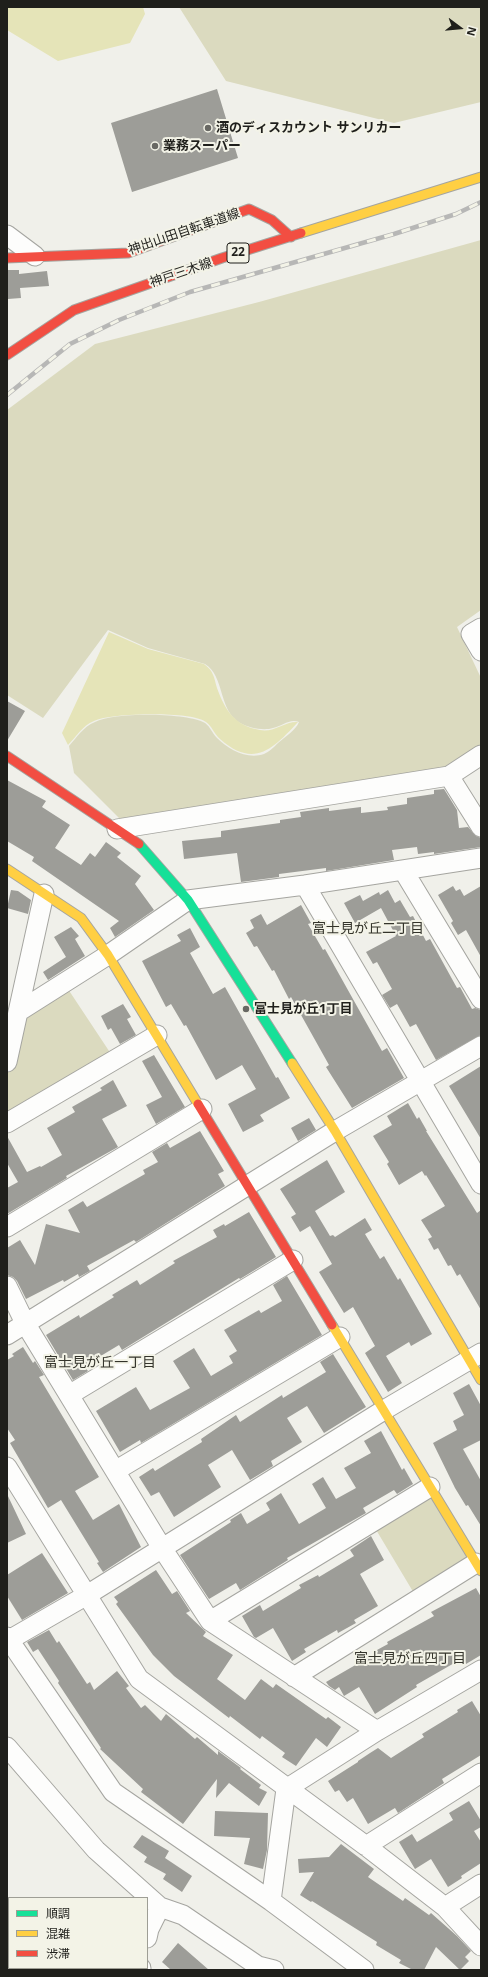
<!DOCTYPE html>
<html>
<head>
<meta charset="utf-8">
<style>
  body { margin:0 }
  #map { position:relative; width:488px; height:1977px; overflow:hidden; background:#f0f0ea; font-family:"Open Sans","Noto Sans JP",sans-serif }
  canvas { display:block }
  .frame { position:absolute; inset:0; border:8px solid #1f1f1b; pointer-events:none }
  .legend { position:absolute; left:8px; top:1897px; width:140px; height:72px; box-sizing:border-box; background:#f3f3e7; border:1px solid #9e9e95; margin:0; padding:5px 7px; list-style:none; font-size:12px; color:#1f1f1b }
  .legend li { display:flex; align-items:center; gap:8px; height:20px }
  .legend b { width:20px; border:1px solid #9e9e95 }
  .north { position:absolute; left:440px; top:8px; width:40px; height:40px; -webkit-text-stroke:3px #f3f3e7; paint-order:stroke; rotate:106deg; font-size:11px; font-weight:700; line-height:16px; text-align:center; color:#1f1f1b }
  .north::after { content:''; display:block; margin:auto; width:14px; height:18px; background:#1f1f1b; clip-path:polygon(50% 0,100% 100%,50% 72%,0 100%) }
</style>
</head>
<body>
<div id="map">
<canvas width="488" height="1977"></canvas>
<div class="frame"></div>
<ul class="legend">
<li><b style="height:5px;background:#16e098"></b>順調</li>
<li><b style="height:5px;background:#ffcf43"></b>混雑</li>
<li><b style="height:5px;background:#f24e42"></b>渋滞</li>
</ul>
<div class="north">N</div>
</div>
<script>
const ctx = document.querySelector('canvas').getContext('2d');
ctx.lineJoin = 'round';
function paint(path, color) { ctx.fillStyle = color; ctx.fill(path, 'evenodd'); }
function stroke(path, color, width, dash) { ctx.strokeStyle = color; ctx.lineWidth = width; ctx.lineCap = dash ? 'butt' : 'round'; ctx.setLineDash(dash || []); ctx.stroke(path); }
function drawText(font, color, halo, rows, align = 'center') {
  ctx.font = font + ' "Open Sans","Noto Sans JP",sans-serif'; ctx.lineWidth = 4; ctx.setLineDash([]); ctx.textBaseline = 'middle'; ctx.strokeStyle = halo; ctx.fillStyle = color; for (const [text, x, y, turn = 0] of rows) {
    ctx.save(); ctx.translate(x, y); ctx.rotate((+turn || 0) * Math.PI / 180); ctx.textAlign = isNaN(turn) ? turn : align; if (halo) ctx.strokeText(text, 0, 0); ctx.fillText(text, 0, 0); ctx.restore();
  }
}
const green = new Path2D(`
  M179 7H481V102L394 123 226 81Z
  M481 240V610L457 627 481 678V744L441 769 120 819 74 773 69 746C77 737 83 727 95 722 115 712 183 713 203 722 209 724 212 733 217 738 228 749 247 760 264 754 269 752 274 747 278 743 285 737 296 730 299 722 290 718 282 726 273 728 264 731 249 728 240 723 218 710 225 676 205 664L148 648 108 630 43 718 7 695V410L95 344 259 302Z
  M64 983 115 1060 7 1123V1062L18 1012Z
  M430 1487 476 1563 418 1600 372 1523Z`);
const water = new Path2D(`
  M7 7H143L145 14 130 43 58 61 7 30Z
  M109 632 148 649 204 664C214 671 214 678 217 688 225 710 235 726 260 730 274 733 285 721 298 722 273 749 254 769 220 739 214 734 212 726 206 722 191 711 111 713 94 721 82 726 77 736 68 745L62 733Z`);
const building = new Path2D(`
  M217 89 238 158 132 192 111 123Z
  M7 270H19V274L47 271 49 286 20 288 21 298 8 299Z
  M7 701 25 711 7 741Z
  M7 780 46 801 42 807 70 825 55 848 81 865 90 853 95 857 106 842 121 853 117 857 141 876 135 884 154 910 115 937 110 928 119 921 32 861 34 857 7 841Z
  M444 789 457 810 459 828 468 827 476 836 481 838V847L434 854V852L418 854 417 847 392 850 394 860 326 871V868L279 874V877L241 882 237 853 184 859 182 841 221 837V831L280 823V820L301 817 300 812 329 808V811L361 807V813L388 810 387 807 407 804V798L434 794V790Z
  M453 886 456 891 460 889 464 896 481 886V957L466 930 458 935 451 923 453 921 438 895Z
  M11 890 18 891 31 900 28 914 7 908Z
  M388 890 395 903 400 900 410 917 413 916 426 941 430 939 457 988 460 987 472 1009 475 1008 481 1010V1035L436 1060 416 1024 410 1027 397 1004 390 1008 382 995 392 989 377 962 373 964 366 952 396 936 381 908 355 923 344 903 360 895 363 901 379 892 380 895Z
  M301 905 311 923 308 924 323 950 325 949 382 1051 387 1048 404 1078 352 1108 326 1067 329 1065 291 997 289 999 274 970 272 971 257 946 254 947 246 933 254 928 250 920 261 914 267 925Z
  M71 927 79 936 75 939 85 956 48 980 43 972 66 957 54 937Z
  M190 928 200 947 190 953 213 994 225 987 276 1078 278 1077 290 1098 260 1115 264 1121 243 1132 228 1104 256 1089 242 1065 216 1080 186 1025 184 1026 171 1004 166 1007 142 961 181 941 177 935Z
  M123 1004 131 1017 127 1019 136 1035 120 1044 111 1028 108 1030 101 1016Z
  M154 1055 185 1107 156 1124 146 1105 162 1097 142 1061Z
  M481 1066V1139L449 1086Z
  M113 1080 127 1106 102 1119 118 1147 66 1176 67 1178 7 1214V1188L18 1182 7 1163V1136L27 1172 40 1166 41 1167 62 1155 47 1128 75 1112 72 1107 102 1090 100 1088Z
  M408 1103 417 1119 419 1117 427 1131H426L477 1213 481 1210V1310L460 1274 457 1276 451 1265 448 1266 438 1248 434 1250 428 1239 432 1237 421 1220 445 1206 426 1175 425 1176 422 1171 399 1185 387 1164 389 1162 373 1136 392 1125 387 1116Z
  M309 1118 316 1130 298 1141 291 1128Z
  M200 1131 224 1171 218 1174 225 1186 136 1242 134 1240 87 1266 90 1271 79 1277 78 1274 64 1282 63 1280 26 1299 17 1281 13 1277 7 1275V1248L20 1240 35 1265 46 1224 80 1233 68 1210 83 1201 87 1207 145 1174 143 1170 158 1162 152 1152 167 1143 170 1148Z
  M327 1160 345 1192 315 1211 330 1236 333 1235 335 1237 365 1218 372 1230 365 1234 380 1259 384 1256 398 1280 400 1278 432 1334 411 1346 409 1342 386 1356 402 1383 388 1392 365 1353 375 1346 353 1307 344 1313 319 1272 332 1264 310 1226 300 1232 291 1217 296 1214 280 1189Z
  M249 1212 276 1257 240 1279 239 1278 122 1350 119 1345 84 1366 88 1371 73 1380 46 1335 79 1315 80 1318 114 1297 112 1295 137 1280 140 1285 175 1263 173 1261 217 1237 213 1230 224 1224 225 1226Z
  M287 1276 322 1335 141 1443 140 1440 120 1452 96 1411 136 1387 150 1410 190 1388 173 1361 194 1348 211 1376 233 1363 229 1356 237 1351 224 1330 259 1310 261 1313 282 1301 273 1285Z
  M23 1347 33 1363 35 1361 44 1375 39 1377 99 1477 75 1491 93 1520 119 1504 141 1547 103 1572 97 1563 99 1562 61 1500 48 1508 10 1443 15 1440 7 1428V1360L14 1356 12 1354Z
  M333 1354 366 1407 324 1433 307 1406 287 1418 302 1442 271 1461 273 1466 250 1480 232 1450 208 1465 221 1487 174 1517 159 1492 151 1496 139 1477 153 1468 155 1471 202 1442 201 1439 236 1415 240 1422 282 1395 283 1398 326 1372 320 1362Z
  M469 1384 481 1406V1440L463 1449 481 1481V1526L468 1505 466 1506 455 1488 433 1443 457 1430 453 1421 464 1415 453 1393Z
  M381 1431 402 1470 404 1468 413 1484 397 1494 394 1490 363 1508 366 1513 287 1558 288 1560 240 1590 236 1583 209 1599 180 1555 231 1522 230 1520 241 1513 247 1524 270 1510 266 1503 281 1493 299 1524 326 1508 312 1484 323 1477 336 1499 356 1488 344 1468 371 1453 364 1441Z
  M7 1494 26 1534 7 1543Z
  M371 1536 384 1560 360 1574 378 1606 354 1620 356 1623 338 1633 337 1630 304 1649 306 1652 292 1661 273 1628 256 1638 254 1637 242 1616 260 1605 263 1611 301 1588 299 1585 318 1575 319 1577 354 1556 350 1550Z
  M42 1553 68 1593 22 1620 7 1596V1575Z
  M156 1570 172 1594 177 1591 190 1611 186 1613 206 1632 203 1636 233 1655 217 1679 245 1700 261 1679 273 1688 276 1684 326 1719 328 1717 341 1727 327 1747 316 1738 296 1766 282 1757 285 1753 262 1736 260 1739 230 1716 229 1718 174 1676 153 1655 116 1604 118 1602 114 1597Z
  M476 1588 481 1597V1655L466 1664 463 1658 416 1685 417 1687 375 1714 359 1687 344 1696 339 1687 335 1690 329 1686 326 1682 378 1652 377 1650 388 1644 387 1642 434 1616 431 1612Z
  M49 1630 57 1643 59 1641 87 1684 90 1682 94 1690 117 1671 129 1686 126 1688 141 1708 145 1705 161 1721 166 1714 195 1739 197 1737 218 1755V1751L241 1768 240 1769 261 1785 259 1788 267 1792 259 1806 229 1783 216 1798 217 1779 183 1824 141 1792 143 1789 100 1749 101 1748 58 1683 59 1681 38 1649 33 1652 27 1642Z
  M472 1701 481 1716V1755L442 1779 444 1783 398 1813 395 1808 368 1824 353 1798 347 1802 339 1790 335 1792 328 1781 358 1762V1761L370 1753 378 1748 391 1758 424 1737 422 1734 458 1712 457 1710Z
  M469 1801 481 1821V1827L474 1831 481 1842V1863L461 1876 462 1878 448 1887 431 1859 415 1869 399 1842 412 1834 417 1842 453 1820 449 1813Z
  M215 1811 268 1813 267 1850 263 1869 244 1864 250 1838 214 1836Z
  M142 1835 169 1851 165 1858 192 1876 182 1892 163 1879 166 1874 144 1862 147 1857 133 1847Z
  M341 1844 374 1869 368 1877 403 1901 405 1898 429 1915 431 1913 457 1936 471 1951 465 1957 469 1961 460 1970 436 1947 424 1970H413L399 1963 401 1960 376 1945 377 1942 312 1901 311 1902 300 1895 314 1872 299 1873 298 1859 329 1857Z
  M178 1943 209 1970H171L162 1962Z`);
const street = new Path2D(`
  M7 235 35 256
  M481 628 471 634 481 651
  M449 776 481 827
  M117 829 449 776 481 755
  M403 870 481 999
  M305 885 481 1184
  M18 1012 108 955 188 900 305 885 481 858
  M7 1062 44 894
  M7 1123 157 1035
  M7 1227 202 1109
  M7 1286 25 1323 162 1548 210 1621 377 1731
  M7 1335 335 1131 481 1046
  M69 1395 293 1260
  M7 1467 139 1679 366 1846 445 1907 481 1946
  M115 1471 340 1337
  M210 1621 430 1487
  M7 1637 113 1792 271 1901 364 1970
  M9 1640 87 1595 384 1410 481 1353
  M294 1677 476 1563
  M7 1747 96 1850 160 1907 183 1915 258 1966 274 1970
  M366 1846 481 1773
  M271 1901 286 1789 377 1731 481 1670
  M445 1907 481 1884
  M147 1938 149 1929 160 1907
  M141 1970V1968`);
const fast = new Path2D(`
  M139 844 188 900 292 1063`);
const slow = new Path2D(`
  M301 233 481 177
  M7 869 81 918 108 955 198 1104
  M292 1063 335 1131 481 1380
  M332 1325 481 1571`);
const jam = new Path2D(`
  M7 258 128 253 249 209 272 220 291 237
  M7 355 74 310 222 258 301 233
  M7 756 139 844
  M198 1104 332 1325`);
const rail = new Path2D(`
  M7 395 70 344 119 320 190 292 394 234 456 214 481 202`);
const markers = [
  [208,128,4,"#686863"],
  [155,146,4,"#686863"],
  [246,1009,4,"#686863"]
];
const shields = [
  [238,253,22]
];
const shieldNames = [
  ["22",238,253]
];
const poiNames = [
  ["酒のディスカウント サンリカー",216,128],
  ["業務スーパー",163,146],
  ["富士見が丘1丁目",254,1009]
];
const streetNames = [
  ["神出山田自転車道線",184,232,-19],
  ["神戸三木線",181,273,-19]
];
const neighbourhoodNames = [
  ["富士見が丘二丁目",368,929],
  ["富士見が丘一丁目",100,1363],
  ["富士見が丘四丁目",410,1659]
];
paint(green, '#dbdabf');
paint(water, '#e5e4b8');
paint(building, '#9d9d98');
stroke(street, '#a5a5a0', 21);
stroke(fast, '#a5a5a0', 11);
stroke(slow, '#a5a5a0', 11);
stroke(jam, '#a5a5a0', 11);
stroke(street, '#fdfdfc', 19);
stroke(fast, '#16e098', 9);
stroke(slow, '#ffcf43', 9);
stroke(jam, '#f24e42', 9);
stroke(rail, '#b7b7b6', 4.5);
stroke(rail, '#f3f3e7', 3, [9]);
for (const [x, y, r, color] of markers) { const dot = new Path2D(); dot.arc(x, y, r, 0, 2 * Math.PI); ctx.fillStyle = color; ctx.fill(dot); stroke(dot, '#f3f3e7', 1.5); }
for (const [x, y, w] of shields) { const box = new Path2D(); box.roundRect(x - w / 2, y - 10, w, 20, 3); ctx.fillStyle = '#f3f3e7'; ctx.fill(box); stroke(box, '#1f1f1b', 1); }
drawText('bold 12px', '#1f1f1b', null, shieldNames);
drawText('bold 13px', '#1f1f1b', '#f3f3e7', poiNames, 'left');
drawText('13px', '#1f1f1b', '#f3f3e7', streetNames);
drawText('14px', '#34342b', '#f3f3e7', neighbourhoodNames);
</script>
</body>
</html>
